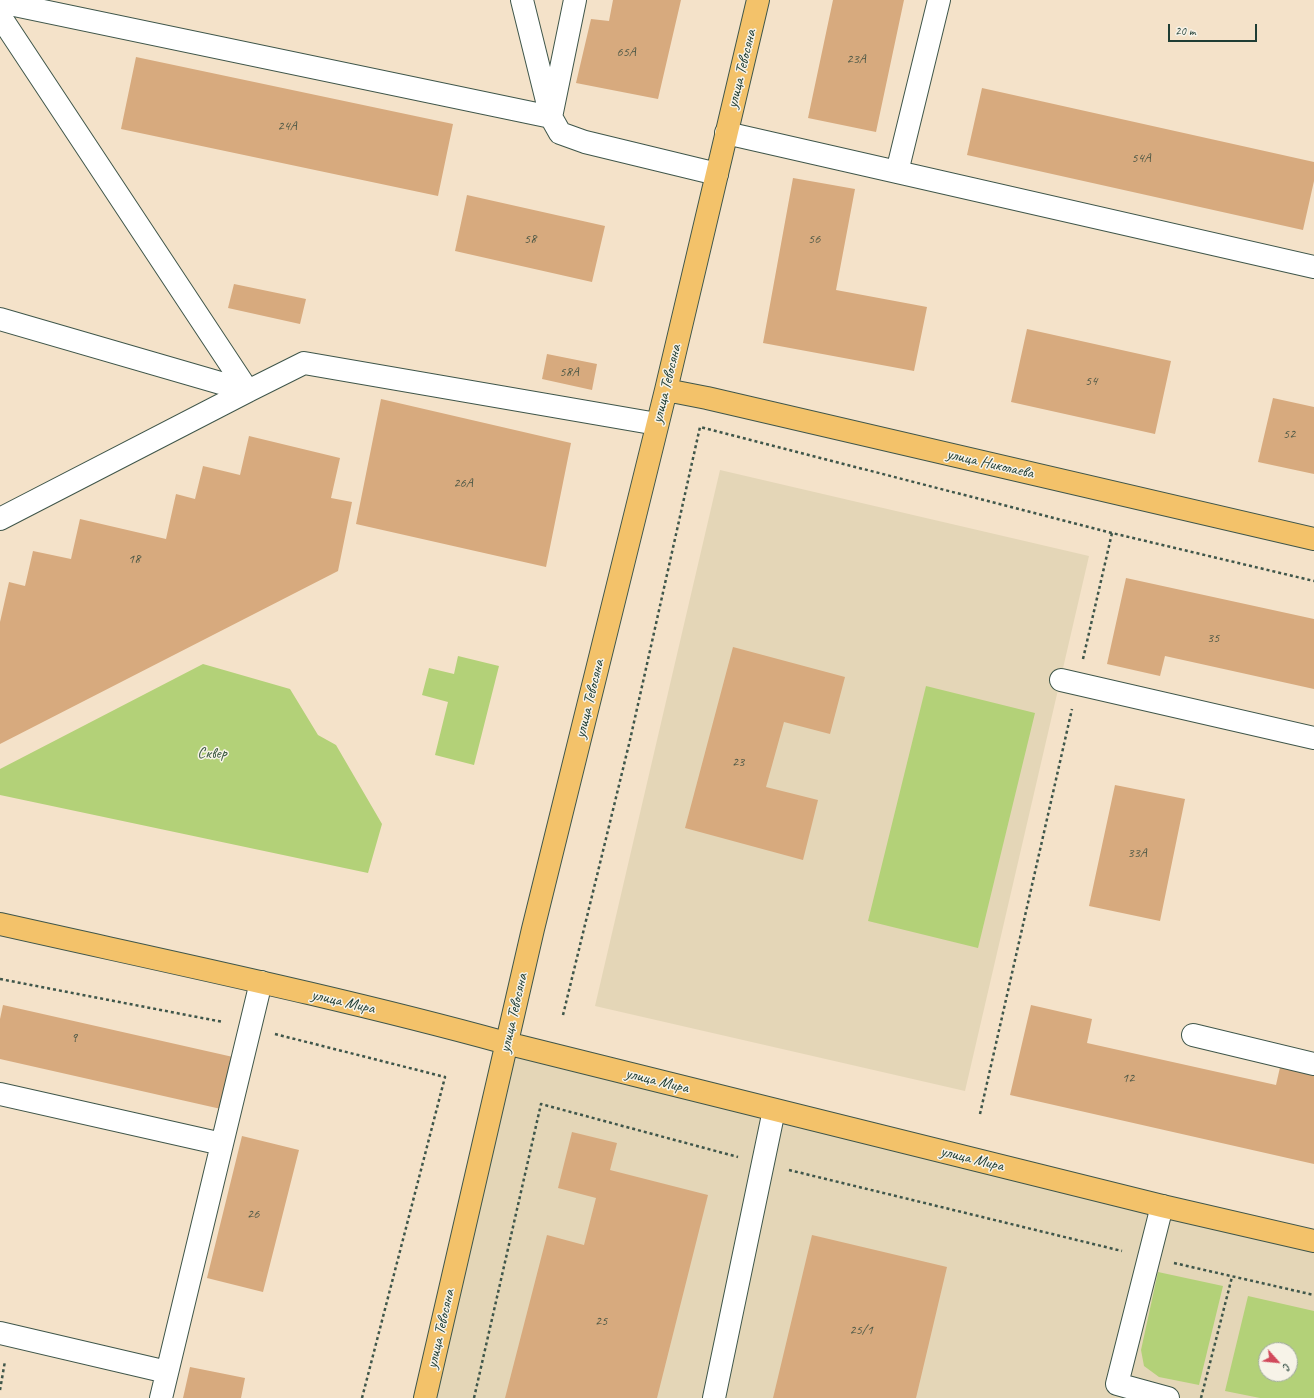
<!DOCTYPE html>
<html>
<head>
<meta charset="utf-8">
<style>
  body { margin:0 }
  #map { position:relative; width:1314px; height:1398px; overflow:hidden; background:#f4e2c9; font-family:Caveat,sans-serif }
  canvas { display:block }
  .north { position:absolute; left:1258px; top:1342px; width:40px; height:40px; box-sizing:border-box; background:#f7f3e8; border:1px solid #a1aaa0; border-radius:50%; rotate:117deg; font-size:11px; font-weight:700; line-height:16px; text-align:center; color:#1f3d34 }
  .north::after { content:''; display:block; margin:auto; width:14px; height:18px; background:#d1495b; clip-path:polygon(50% 0,100% 100%,50% 72%,0 100%) }
  .scale { position:absolute; left:1168px; top:24px; width:89px; height:18px; box-sizing:border-box; border:2px solid #1f3d34; border-top:0; padding-left:5px; font-size:12px; line-height:14px; white-space:nowrap; color:#1f3d34; -webkit-text-stroke:3px #f7f3e8; paint-order:stroke }
</style>
</head>
<body>
<div id="map">
<canvas width="1314" height="1398"></canvas>
<div class="north">С</div>
<div class="scale">20 m</div>
</div>
<script>
const ctx = document.querySelector('canvas').getContext('2d');
ctx.lineJoin = 'round';
function paint(path, color) { ctx.fillStyle = color; ctx.fill(path, 'evenodd'); }
function stroke(path, color, width, dash) { ctx.strokeStyle = color; ctx.lineWidth = width; ctx.lineCap = dash ? 'butt' : 'round'; ctx.setLineDash(dash || []); ctx.stroke(path); }
function drawText(font, color, halo, rows, align = 'center') {
  ctx.font = font + ' Caveat,sans-serif'; ctx.lineWidth = 3; ctx.setLineDash([]); ctx.textBaseline = 'middle'; ctx.strokeStyle = halo; ctx.fillStyle = color; for (const [text, x, y, turn = 0] of rows) {
    ctx.save(); ctx.translate(x, y); ctx.rotate((+turn || 0) * Math.PI / 180); ctx.textAlign = isNaN(turn) ? turn : align; if (halo) ctx.strokeText(text, 0, 0); ctx.fillText(text, 0, 0); ctx.restore();
  }
}
const built = new Path2D(`
  M720 470 1089 556 965 1091 595 1006Z
  M506 1043 1314 1241V1398H425ZM1266 1350H1290V1374H1266Z`);
const green = new Path2D(`
  M458 656 499 666 474 765 435 755 448 702 422 695 429 668 454 674Z
  M203 664 290 689 318 735 336 745 382 824 368 873 0 795V769Z
  M926 686 1035 713 978 948 868 921Z
  M1158 1272 1223 1286 1199 1385 1159 1377 1144 1366 1141 1350Z
  M1248 1296 1314 1311V1398H1260L1225 1391ZM1266 1350H1290V1374H1266Z`);
const building = new Path2D(`
  M613 0H681L658 99 576 83 591 19 609 21Z
  M833 0H904L876 132 808 118Z
  M136 57 453 124 438 196 121 129Z
  M982 88 1314 162V181L1303 230 967 155Z
  M793 178 855 189 836 290 927 307 914 371 763 343Z
  M467 195 605 226 592 282 455 251Z
  M234 284 306 299 300 324 228 308Z
  M1027 329 1171 361 1155 434 1011 402Z
  M547 354 597 364 592 390 542 379Z
  M1273 398 1314 407V474L1258 462Z
  M381 399 571 443 546 567 356 524Z
  M249 436 340 458 331 498 352 502 338 571 0 744V622L9 582 25 586 33 551 71 559 80 519 166 539 176 494 195 499 203 466 240 475Z
  M1126 578 1314 619V689L1165 656 1160 676 1107 664Z
  M733 647 845 677 830 734 784 722 766 787 818 800 803 860 685 828Z
  M1115 785 1185 799 1160 921 1089 906Z
  M3 1005 233 1057 221 1109 0 1059V1019Z
  M1031 1005 1092 1019 1087 1043 1276 1085 1281 1063 1314 1071V1164L1010 1095Z
  M572 1132 617 1143 610 1170 708 1195 657 1398H505L547 1235 584 1245 596 1198 558 1188Z
  M242 1136 299 1150 263 1292 207 1278Z
  M812 1235 947 1267 916 1398H773Z
  M190 1367 245 1378 241 1398H183Z`);
const path = new Path2D(`
  M1083 659 1112 533
  M0 979 223 1022
  M563 1015 630 740 700 427 1112 533 1314 581
  M275 1034 445 1077 362 1398
  M980 1114 1072 709
  M789 1170 1122 1251
  M1174 1263 1314 1295
  M0 1390 5 1361
  M474 1398 541 1104 738 1157
  M1201 1398 1232 1277`);
const minor = new Path2D(`
  M575 0 551 117 560 133 585 142 717 174
  M0 2 551 117 522 0
  M0 16 248 391 0 519
  M726 133 1314 267
  M897 172 939 0
  M0 319 248 391 304 363 657 424
  M1061 680 1314 738
  M1193 1035 1314 1064
  M0 1094 222 1144 161 1398
  M222 1144 261 982
  M1162 1206 1117 1384 1168 1398
  M0 1333 167 1372
  M714 1398 774 1110`);
const major = new Path2D(`
  M666 390 707 398 1314 539
  M0 924C169 962 339 997 506 1043L1162 1206 1314 1241
  M425 1398 533 929 666 390 758 0`);
const numberNames = [
  ["65А",626,52],
  ["23А",856,59],
  ["24А",287,126],
  ["54А",1141,158],
  ["58",530,239],
  ["56",814,239],
  ["58А",569,372],
  ["54",1091,381],
  ["52",1289,434],
  ["26А",463,483],
  ["18",134,559],
  ["35",1213,638],
  ["23",738,762],
  ["33А",1137,853],
  ["9",74,1038],
  ["12",1128,1078],
  ["26",253,1214],
  ["25",601,1321],
  ["25/1",861,1330]
];
const streetNames = [
  ["улица Тевосяна",742,69,-76],
  ["улица Тевосяна",667,384,-76],
  ["улица Николаева",990,464,13],
  ["улица Тевосяна",590,699,-76],
  ["улица Мира",343,1002,13],
  ["улица Тевосяна",514,1013,-77],
  ["улица Мира",657,1081,14],
  ["улица Мира",972,1159,14],
  ["улица Тевосяна",441,1329,-77]
];
const parkNames = [
  ["Сквер",212,754]
];
paint(built, '#e4d6b7');
paint(green, '#b3d178');
paint(building, '#d7aa7e');
stroke(minor, '#3f564a', 24);
stroke(major, '#3f564a', 24);
stroke(path, '#3f564a', 2.5, [3, 3]);
stroke(minor, '#fff', 22);
stroke(major, '#f3c26a', 22);
drawText('14px', '#4d5846', null, numberNames);
drawText('16px', '#1f3d34', '#f7f3e8', streetNames);
drawText('16px', '#3d5b42', '#f7f3e8', parkNames);
</script>
</body>
</html>
